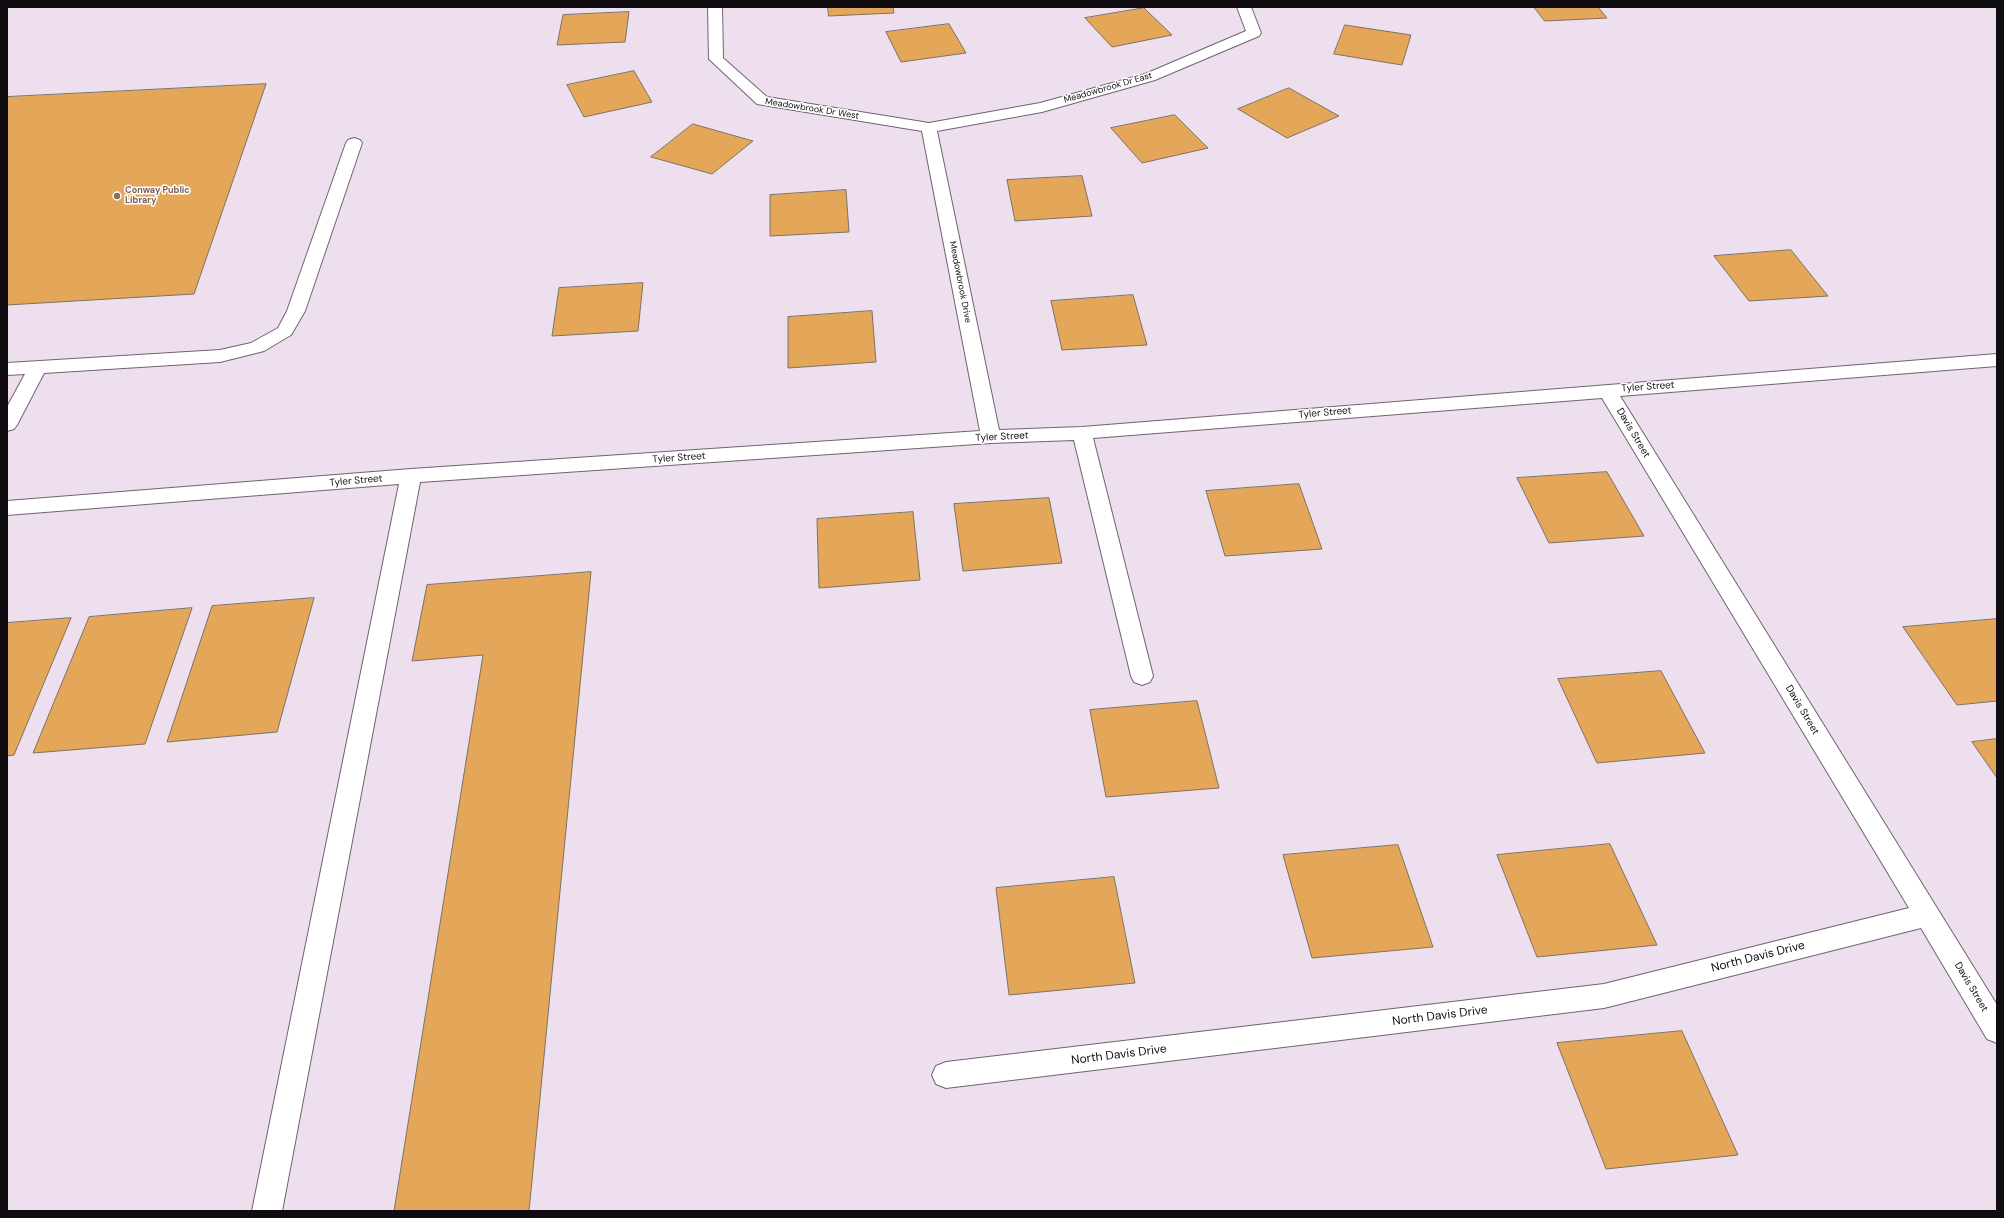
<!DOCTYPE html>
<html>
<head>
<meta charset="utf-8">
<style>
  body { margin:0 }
  #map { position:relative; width:2004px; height:1218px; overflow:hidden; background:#eedfee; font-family:"DM Sans",sans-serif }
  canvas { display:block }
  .frame { position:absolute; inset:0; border:8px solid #110c11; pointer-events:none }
</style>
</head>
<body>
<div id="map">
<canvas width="2004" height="1218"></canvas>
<div class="frame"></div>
</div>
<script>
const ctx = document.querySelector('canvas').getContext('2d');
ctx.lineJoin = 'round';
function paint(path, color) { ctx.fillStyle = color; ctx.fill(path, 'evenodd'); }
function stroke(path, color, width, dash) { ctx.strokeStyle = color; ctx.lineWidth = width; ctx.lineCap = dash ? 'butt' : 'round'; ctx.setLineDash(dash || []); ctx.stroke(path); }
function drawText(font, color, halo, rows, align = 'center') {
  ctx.font = font + ' "DM Sans",sans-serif'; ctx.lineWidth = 3; ctx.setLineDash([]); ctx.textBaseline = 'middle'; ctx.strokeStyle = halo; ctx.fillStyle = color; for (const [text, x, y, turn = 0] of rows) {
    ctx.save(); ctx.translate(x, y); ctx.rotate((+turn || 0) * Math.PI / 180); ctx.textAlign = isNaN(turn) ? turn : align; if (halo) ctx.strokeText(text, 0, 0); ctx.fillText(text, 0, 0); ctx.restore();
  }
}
const building = new Path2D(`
  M828 7H893L894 13 829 16Z
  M1534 7H1598L1607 18 1545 21Z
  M1144 8 1172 35 1112 47 1085 18Z
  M629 12 625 42 557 45 563 15Z
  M949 24 966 53 901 62 886 32Z
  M1345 25 1411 35 1402 65 1334 54Z
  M634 71 652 102 584 117 567 85Z
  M266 84 194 294 7 305V97Z
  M1289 88 1339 116 1287 138 1238 109Z
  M1175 115 1208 148 1142 163 1111 128Z
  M693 124 753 141 712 174 651 157Z
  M1082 176 1092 216 1015 221 1007 180Z
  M846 190 849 232 770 236V195Z
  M1791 250 1828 296 1749 301 1714 256Z
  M643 283 638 331 552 336 559 288Z
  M1133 295 1147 345 1062 350 1051 301Z
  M872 311 876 362 788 368V317Z
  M1607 472 1644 536 1549 543 1517 478Z
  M1299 484 1322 549 1225 556 1206 491Z
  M1049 498 1062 563 963 571 954 504Z
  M913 512 920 580 819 588 817 519Z
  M591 572 529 1211H394L483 655 412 661 427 585Z
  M314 598 277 732 167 742 212 606Z
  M192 608 145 744 33 753 89 617Z
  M71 618 14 755 7 756V623Z
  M1997 619V701L1957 705 1903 627Z
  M1661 671 1705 753 1597 763 1558 679Z
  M1197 701 1219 788 1106 797 1090 710Z
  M1997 739V778L1972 742Z
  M1610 844 1657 945 1537 957 1497 855Z
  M1398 845 1433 947 1312 958 1283 855Z
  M1114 877 1135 983 1009 995 996 888Z
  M1682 1031 1738 1155 1606 1169 1557 1043Z`);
const minor = new Path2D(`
  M708 7H722L723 58 767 97 929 123 1040 103 1145 74 1246 31 1237 7H1251L1261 33 1259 36 1155 80 1042 112 937 131 999 430 1082 427 1997 354V366L1620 396 1997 1005V1043L1987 1039 1921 928 1604 1008 946 1088 936 1084 932 1075 936 1066 946 1062 1604 984 1909 908 1602 398 1093 438 1153 676 1150 682 1142 685 1134 682 1131 676 1074 440 991 443 420 482 282 1211H252L399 484 7 515V501L411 469 980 431 922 131 757 104 709 59Z
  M354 138 360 140 362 143 305 311 291 335 264 351 220 362 44 373 17 425 14 429 7 431V407L25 374 7 375V363L220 350 251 343 278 328 287 311 346 143 348 140Z`);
const markers = [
  [117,196,4,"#8d6e63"]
];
const farStreetnames = [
  ["Meadowbrook Dr East",1108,88,-16],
  ["Meadowbrook Dr West",812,109,9],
  ["Meadowbrook Drive",960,282,79]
];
const farEducationnames = [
  ["Conway Public",125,191],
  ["Library",125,201]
];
const streetNames = [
  ["Tyler Street",1648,387,-4],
  ["Tyler Street",1325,413,-5],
  ["Davis Street",1633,433,59],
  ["Tyler Street",1002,437,-3],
  ["Tyler Street",679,458,-4],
  ["Tyler Street",356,481,-5],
  ["Davis Street",1802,710,59],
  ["Davis Street",1971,987,59]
];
const nearStreetnames = [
  ["North Davis Drive",1758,957,-14],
  ["North Davis Drive",1440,1016,-7],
  ["North Davis Drive",1119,1055,-7]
];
paint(building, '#e4a659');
stroke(building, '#7d7163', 1);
stroke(minor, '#706370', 2);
paint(minor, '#fff');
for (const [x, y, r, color] of markers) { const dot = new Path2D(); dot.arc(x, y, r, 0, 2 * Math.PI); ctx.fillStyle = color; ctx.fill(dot); stroke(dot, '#fff', 1.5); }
drawText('9px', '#110c11', '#fff', farStreetnames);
drawText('bold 9px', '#785e54', '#fff', farEducationnames, 'left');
drawText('10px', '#110c11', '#fff', streetNames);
drawText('12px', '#110c11', '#fff', nearStreetnames);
</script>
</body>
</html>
